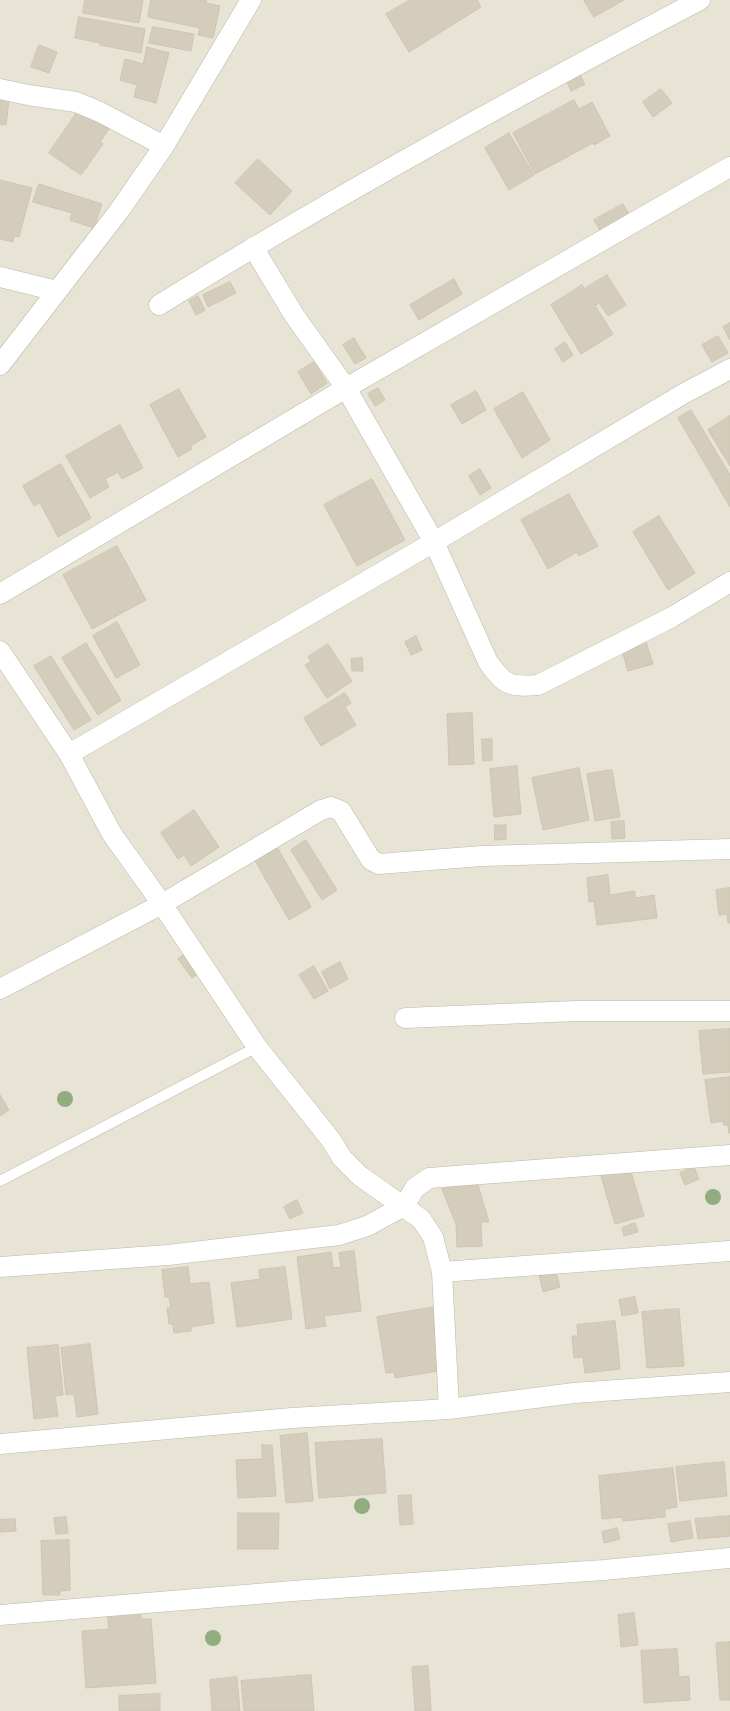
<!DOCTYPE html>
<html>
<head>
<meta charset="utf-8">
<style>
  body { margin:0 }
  canvas { display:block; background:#f3f0e7 }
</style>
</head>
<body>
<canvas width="730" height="1711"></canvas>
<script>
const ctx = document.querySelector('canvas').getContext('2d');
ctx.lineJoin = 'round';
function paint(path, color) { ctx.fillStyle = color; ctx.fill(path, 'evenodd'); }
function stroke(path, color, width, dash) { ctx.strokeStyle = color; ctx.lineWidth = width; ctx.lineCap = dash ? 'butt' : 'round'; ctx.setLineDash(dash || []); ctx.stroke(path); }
const residential = new Path2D(`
  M0 0H730V1711H0Z`);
const building = new Path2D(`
  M85 0H143L139 23 83 13Z
  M151 0H207L206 3 220 6 213 38 198 35 200 28 148 17Z
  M410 0H477L481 7 409 52 386 14Z
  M584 0H624L594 17Z
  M79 17 145 29 141 53 100 45V43L75 38Z
  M153 27 194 34 191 51 149 43Z
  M39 45 57 52 49 73 31 67Z
  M147 47 169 53 156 103 134 97 137 85 120 80 125 59 143 64Z
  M579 73 585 84 571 91 566 80Z
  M661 89 672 103 653 117 643 102Z
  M0 99 9 100 6 125 0 124Z
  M574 100 579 109 592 102 610 136 594 145 593 143 535 174 513 133Z
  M80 108 109 129 100 142 103 144 81 175 49 153Z
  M509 133 534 175 509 190 485 148Z
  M258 159 292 191 270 215 235 183Z
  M0 180 32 188 19 237 14 236 13 242 0 239Z
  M39 184 102 204 94 228 70 220 72 213 33 202Z
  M623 204 630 216 601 232 594 220Z
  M607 275 626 305 608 316 599 303 596 305 586 288Z
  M454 279 462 294 419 320 410 305Z
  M230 282 236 293 208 307 203 295Z
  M582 285 613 334 581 354 551 305Z
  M198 296 205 310 196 315 189 301Z
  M730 323V340L723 327Z
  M718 336 728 353 712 362 702 345Z
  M354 338 366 358 355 364 343 345Z
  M565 342 573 355 563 362 555 349Z
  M314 362 327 383 311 394 298 372Z
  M378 388 385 400 375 406 368 394Z
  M179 389 206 437 190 446 192 449 178 457 150 405Z
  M476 391 486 410 462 424 451 405Z
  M523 392 550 440 522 458 494 409Z
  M691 410 730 475V507L678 418Z
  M730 416V466L708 430Z
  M120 425 143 468 122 479 118 472 105 479 109 487 90 498 66 456Z
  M61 464 91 518 58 537 40 503 34 506 23 486Z
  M480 469 491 488 480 495 469 476Z
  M372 479 405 540 357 566 324 505Z
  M569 494 598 546 579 556 577 552 548 569 521 520Z
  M659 516 695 573 668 590 633 532Z
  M117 546 146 600 92 629 63 575Z
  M117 622 140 665 116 678 93 636Z
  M416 636 422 650 411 655 405 642Z
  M644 636 653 664 628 671 620 644Z
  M86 643 121 700 98 715 62 658Z
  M328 644 352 681 327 698 305 665 311 662 308 657Z
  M51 656 91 720 74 730 34 666Z
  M362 658 363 671H352L351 659Z
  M345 693 351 703 345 707 356 725 321 746 304 718Z
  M472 713 474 764 449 765 447 714Z
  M482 739H492V760L483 761Z
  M517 766 521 814 494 817 490 769Z
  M579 768 589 820 543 830 532 778Z
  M612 770 620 817 595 821 587 774Z
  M194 810 219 847 191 866 184 855 178 859 161 833Z
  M624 821 625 838 612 839 611 822Z
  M495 825H506V839L495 840Z
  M306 840 337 890 322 900 291 850Z
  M276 845 311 907 289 920 254 859Z
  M608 875 610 895 635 891V898L654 895 657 918 597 925 594 901 589 902 587 878Z
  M730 888V923H728L727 914 719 915 716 890Z
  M191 950 205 969 192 978 178 959Z
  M340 962 348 979 330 989 322 972Z
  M314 966 328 991 314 999 299 975Z
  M730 1029V1072L703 1074 699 1031Z
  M730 1077V1133H729L728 1125H724L723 1121 711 1123 705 1080Z
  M0 1095 9 1110 0 1116Z
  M694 1167 699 1179 685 1185 680 1173Z
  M630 1168 644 1216 615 1224 601 1176Z
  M477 1182 489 1222H481L482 1246 457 1247 456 1224 442 1189Z
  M297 1200 303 1213 290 1219 284 1207Z
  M635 1223 638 1232 624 1236 622 1228Z
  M354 1251 361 1311 324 1316 326 1326 306 1329 297 1257 331 1252 333 1268 341 1267 339 1253Z
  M188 1267 190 1284 209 1282 214 1323 191 1327V1331L174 1333 173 1324H169L167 1308H171L169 1297H165L162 1270Z
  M285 1267 292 1319 237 1327 231 1283 260 1279 259 1270Z
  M555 1270 560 1287 543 1292 539 1274Z
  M635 1297 638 1313 622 1316 619 1300Z
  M434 1307 444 1370 395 1378 394 1372 386 1373 377 1317Z
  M679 1309 684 1366 647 1368 642 1312Z
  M615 1321 620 1369 585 1373 583 1357 574 1358 572 1336H578L577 1325Z
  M90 1344 98 1414 77 1417 74 1394 66 1395 61 1348Z
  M58 1345 63 1395 55 1396 58 1416 34 1419 27 1348Z
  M307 1433 313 1501 286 1503 280 1436Z
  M382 1439 386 1493 319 1498 315 1443Z
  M262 1445H272L276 1496 238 1498 236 1460 262 1459Z
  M724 1462 727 1496 680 1501 676 1467Z
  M673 1468 677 1507 665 1509V1517L623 1521 622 1517 602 1519 599 1476Z
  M411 1495 413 1524 400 1525 398 1496Z
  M238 1513H279L278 1549H238Z
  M730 1516V1536L698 1539 695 1519Z
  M66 1517 68 1533 56 1534 54 1518Z
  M15 1519 16 1531 0 1532V1520Z
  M690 1521 693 1538 671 1542 668 1524Z
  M617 1528 620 1539 604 1543 602 1532Z
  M69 1540 70 1590 60 1591V1595H43L41 1541Z
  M141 1609V1619H151L156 1683 86 1688 82 1631 109 1629 107 1611Z
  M634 1613 638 1645 621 1647 618 1615Z
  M730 1642V1700H720L716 1643Z
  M677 1649 679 1677 689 1676 690 1700 644 1703 641 1651Z
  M428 1666 431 1711H415L412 1667Z
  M311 1675 314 1711H244L241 1681Z
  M237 1677 240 1711H212L210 1680Z
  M160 1694V1711H119V1696Z`);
const lane = new Path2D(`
  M0 1181 257 1047`);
const street = new Path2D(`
  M0 89 28 95 76 102 100 112 164 146
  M253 247 294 315 346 388 434 542 488 662C505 686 510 687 538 685L672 617 730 582
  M0 277 57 291
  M159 305C335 196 517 96 700 0
  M0 365 119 211 164 146 251 0
  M0 594 346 388 730 167
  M0 651 69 754 112 834 162 904 257 1047 331 1140 342 1158 360 1176 421 1219 433 1237 442 1272 449 1409
  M69 754 434 542 683 394 730 369
  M0 989 162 904 321 810 331 807 341 811 371 860 379 864 482 856 730 849
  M405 1018 576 1011H730
  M0 1267 168 1255 339 1235 367 1226 404 1206 415 1188 429 1178 730 1155
  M442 1272 730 1251
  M0 1444 292 1418 449 1409 574 1393 730 1382
  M0 1615 293 1591 604 1570 730 1558`);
const trees = [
  [65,1099],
  [713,1197],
  [362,1506],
  [213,1638]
];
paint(residential, '#e7e3d5');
paint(building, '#d5cdbc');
stroke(building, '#cfc5b0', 1);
stroke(lane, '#beb9a9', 11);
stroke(street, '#beb9a9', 21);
stroke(lane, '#fff', 10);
stroke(street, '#fff', 20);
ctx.fillStyle = '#91ad7f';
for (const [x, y] of trees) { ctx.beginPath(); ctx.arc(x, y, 8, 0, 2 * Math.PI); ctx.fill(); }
</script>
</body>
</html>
